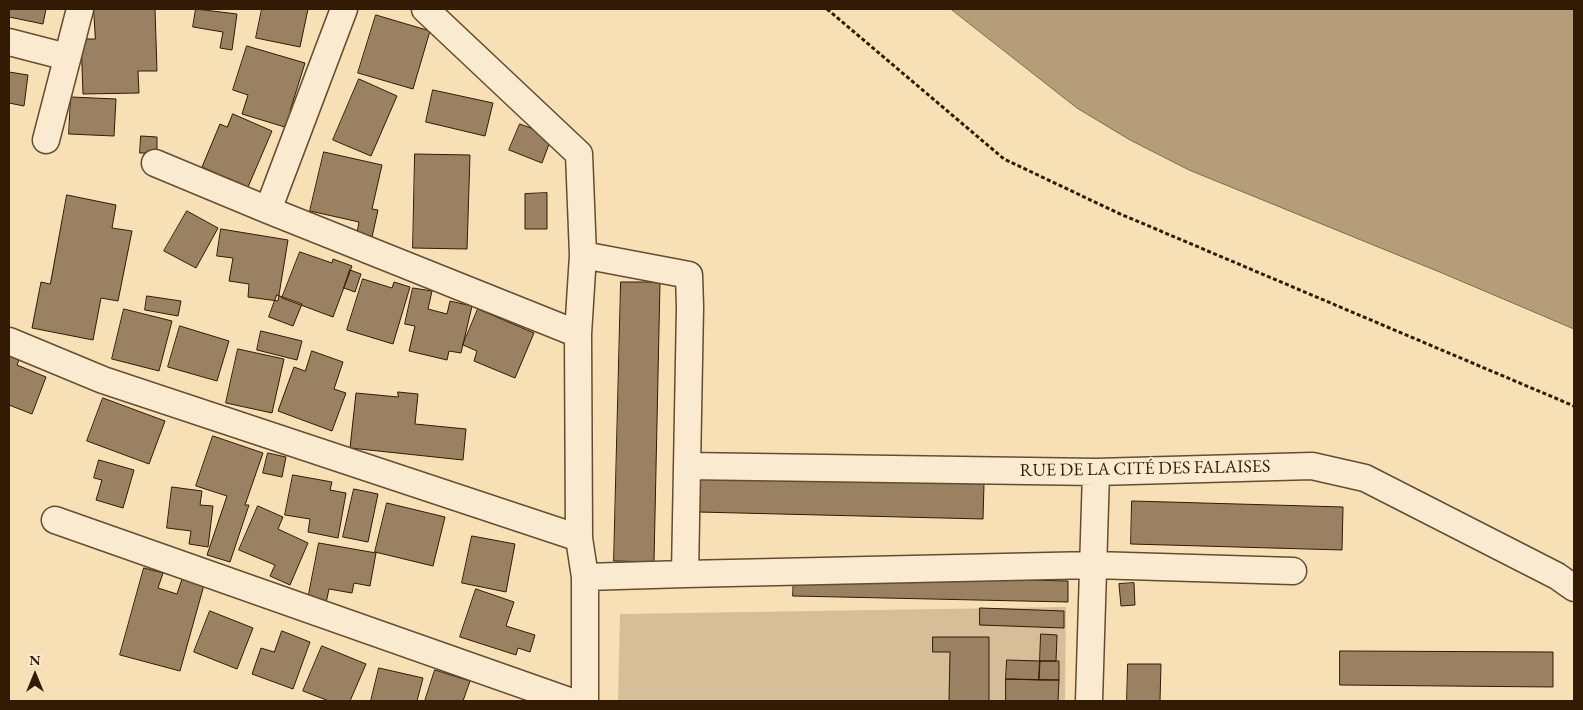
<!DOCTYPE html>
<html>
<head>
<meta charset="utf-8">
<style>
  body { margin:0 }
  #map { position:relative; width:1583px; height:710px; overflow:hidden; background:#f8e0b6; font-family:"EB Garamond",serif }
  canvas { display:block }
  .frame { position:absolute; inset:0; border:10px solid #321a04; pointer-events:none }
  .north { position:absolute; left:10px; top:650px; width:50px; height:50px; -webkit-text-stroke:4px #faebd0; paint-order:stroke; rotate:0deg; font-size:14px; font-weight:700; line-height:20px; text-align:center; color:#321a04 }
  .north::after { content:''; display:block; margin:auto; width:18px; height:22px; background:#321a04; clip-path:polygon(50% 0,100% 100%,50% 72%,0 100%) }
</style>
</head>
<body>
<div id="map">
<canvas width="1583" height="710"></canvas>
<div class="frame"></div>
<div class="north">N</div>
</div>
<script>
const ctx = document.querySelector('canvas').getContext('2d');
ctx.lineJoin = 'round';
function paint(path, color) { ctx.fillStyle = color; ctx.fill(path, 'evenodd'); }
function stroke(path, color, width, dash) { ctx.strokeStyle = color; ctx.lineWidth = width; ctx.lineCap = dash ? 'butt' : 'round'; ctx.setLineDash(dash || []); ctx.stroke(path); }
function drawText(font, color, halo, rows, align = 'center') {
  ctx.font = font + ' "EB Garamond",serif'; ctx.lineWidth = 4; ctx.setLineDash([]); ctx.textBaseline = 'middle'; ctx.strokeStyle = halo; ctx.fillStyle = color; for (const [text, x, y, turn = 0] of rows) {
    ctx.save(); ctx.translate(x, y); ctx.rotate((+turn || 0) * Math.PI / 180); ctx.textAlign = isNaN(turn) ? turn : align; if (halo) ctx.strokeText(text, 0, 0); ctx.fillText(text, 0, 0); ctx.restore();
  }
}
const green = new Path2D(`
  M1066 607 1065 701H618L620 614Z`);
const water = new Path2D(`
  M951 9H1574V329L1442 273 1189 170 1130 140 1077 108Z`);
const building = new Path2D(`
  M9 9H46L43 24 9 17Z
  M94 9H155L157 71H138L139 93 83 94 81 39H95Z
  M196 9 237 14 232 50 220 48 223 32 193 27Z
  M262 9H308L300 47 256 38Z
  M376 15 430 31 413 89 358 73Z
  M247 46 305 63 290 111H294L288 128 242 114 248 95 233 90Z
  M9 72 28 75 24 106 9 103Z
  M359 79 397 96 371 156 333 140Z
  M433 90 493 103 485 136 426 122Z
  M71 97 116 99 114 136 69 134Z
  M233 114 272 131 248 187 202 167 220 124 227 127Z
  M520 124 552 136 542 163 509 150Z
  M141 136 157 137V153H140Z
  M324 152 382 165 372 209 378 210 372 237 357 233 359 222 310 211Z
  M415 154 470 155 467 249 413 248Z
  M547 193V229H525V194Z
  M67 195 116 205 112 228 132 231 118 301 101 298 93 340 32 328 41 282 50 284Z
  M187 211 218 228 196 268 164 251Z
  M221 229 288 240 278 301 248 297 249 284 229 281 233 258 217 256Z
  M300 252 332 263 333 259 352 266 333 317 282 298Z
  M350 270 361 274 355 292 344 288Z
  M363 279 392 288 394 282 410 287 393 344 347 330Z
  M621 282H660L654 562 614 561Z
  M413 288 432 291 428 309 447 314 450 301 472 306 461 353 449 351 447 360 409 351 415 326 405 324Z
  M277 295 302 304 293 326 269 317Z
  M147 296 181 301 178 316 145 310Z
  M124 309 172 321 159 371 112 359Z
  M478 309 534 333 515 378 474 361 477 351 463 345Z
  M180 326 229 341 217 381 168 367Z
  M261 331 302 341 297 360 257 350Z
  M9 342 24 348 17 365 46 377 32 414 9 405Z
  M238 349 284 359 272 413 226 403Z
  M312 351 343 362 334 389 346 393 332 431 278 411 294 367 305 371Z
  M398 392 418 394 415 424 466 429 463 460 350 448 356 393 398 397Z
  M103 398 165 421 149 464 87 441Z
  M213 436 263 453 245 505H249L230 562 207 555 227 496 196 486Z
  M268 453 286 457 282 477 263 473Z
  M99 460 134 470 123 508 96 500 102 480 94 478Z
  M293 475 332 482 330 490 346 493 338 538 308 532 310 519 285 515Z
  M698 478 984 484 983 519 698 512Z
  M172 487 202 491 200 505 213 506 208 547 189 544 191 531 167 528Z
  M354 489 378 494 368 542 343 537Z
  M1132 501 1343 507 1342 550 1131 544Z
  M387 503 445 517 433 566 375 552Z
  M258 506 283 517 278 529 308 543 290 585 270 576 275 565 239 550Z
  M472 536 515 544 506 592 462 583Z
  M319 543 376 553 370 586 354 583 352 593 329 589 326 603 308 599Z
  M144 568 163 573 158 588 177 594 182 579 204 585 180 671 120 655Z
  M794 574 1068 581V602L793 596Z
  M1134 583 1135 605 1121 606 1119 584Z
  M476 589 514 602 506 626 535 635 530 652 518 648 516 655 460 637Z
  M980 608 1064 611V628L980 625Z
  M210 611 253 628 237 669 194 652Z
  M282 631 310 642 293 689 252 674 261 648 274 652Z
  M1041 634 1057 635 1056 661H1040Z
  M933 637H989V701H949L950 652H933Z
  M322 646 366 664 350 701H329L303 691Z
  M1340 651 1553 652V687L1340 685Z
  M1007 660 1040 661 1039 680 1006 679Z
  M1040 661H1059V680H1039Z
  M1128 664H1161L1160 701H1127Z
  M379 668 423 678 417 701H371Z
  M435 670 470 681 463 701H425Z
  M1006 679 1059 680 1058 701H1006Z`);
const path = new Path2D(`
  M827 9 1004 159 1118 213 1574 406`);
const minor = new Path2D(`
  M425 9 579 154 583 255 578 334 579 538 585 577V701
  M9 42 67 57
  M46 140 80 9
  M155 163 268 210 578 334
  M268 210 344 9
  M583 255 689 275 690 307 685 574 585 577
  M9 341 103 380 579 538
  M687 466 1096 472 1312 466 1365 478 1557 576 1574 588
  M55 520 569 701
  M685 574 1094 565 1293 571
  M1089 701 1096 472`);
const streetNames = [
  ["RUE DE LA CITÉ DES FALAISES",1145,469,-1]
];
paint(green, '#d6be98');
paint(water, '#b59d79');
stroke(water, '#81694a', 1);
paint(building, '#998161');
stroke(building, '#321a04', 1);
stroke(minor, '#644c30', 29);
stroke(path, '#321a04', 3, [4, 2.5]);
stroke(minor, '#faebd0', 26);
drawText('18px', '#321a04', '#faebd0', streetNames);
</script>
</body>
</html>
